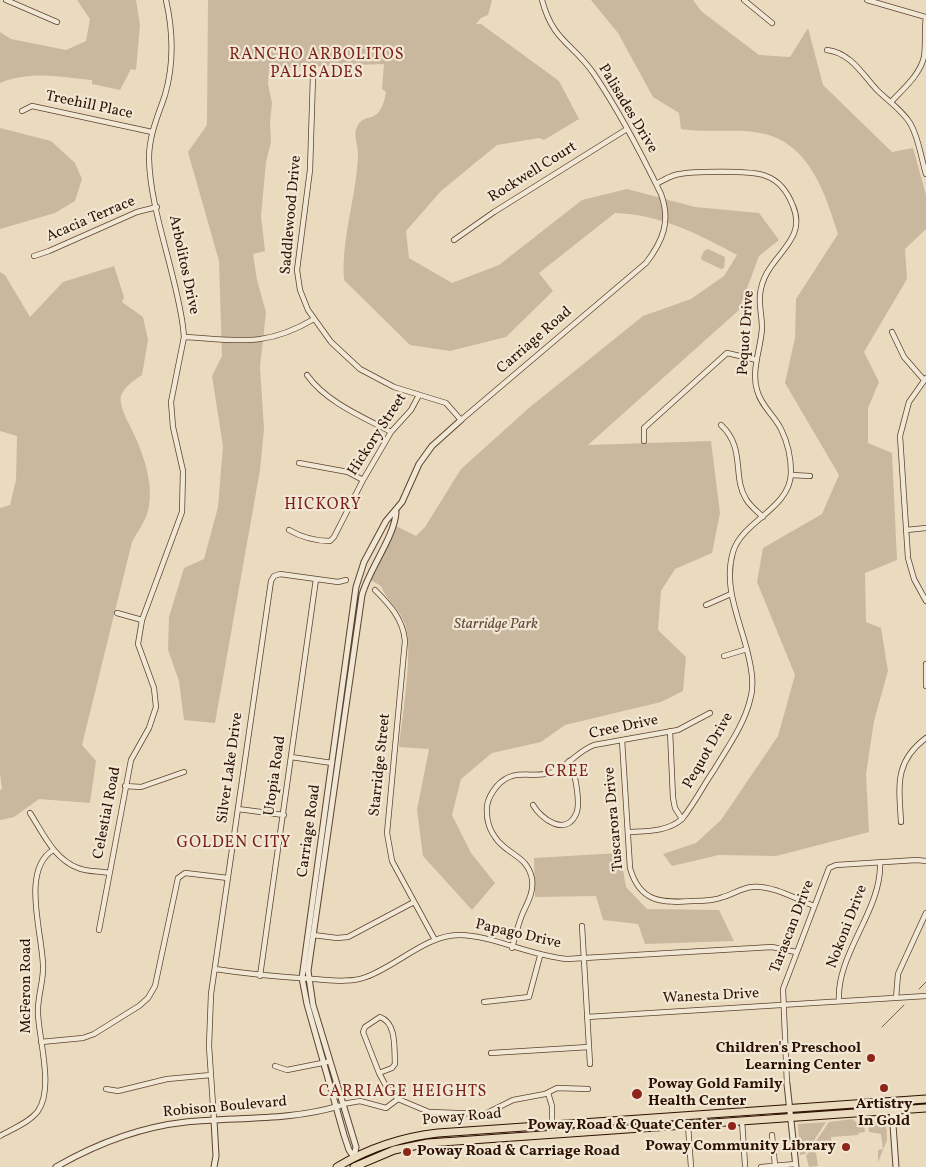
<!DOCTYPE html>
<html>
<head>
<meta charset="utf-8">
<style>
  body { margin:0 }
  canvas { display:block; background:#eadabe }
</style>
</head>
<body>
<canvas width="926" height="1167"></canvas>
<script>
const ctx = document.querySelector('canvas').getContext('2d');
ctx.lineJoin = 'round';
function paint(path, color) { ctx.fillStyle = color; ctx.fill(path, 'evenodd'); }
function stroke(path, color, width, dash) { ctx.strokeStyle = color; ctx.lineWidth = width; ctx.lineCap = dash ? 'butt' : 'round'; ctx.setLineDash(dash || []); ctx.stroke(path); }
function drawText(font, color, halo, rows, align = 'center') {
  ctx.font = font + ' Vollkorn,serif'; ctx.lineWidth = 4.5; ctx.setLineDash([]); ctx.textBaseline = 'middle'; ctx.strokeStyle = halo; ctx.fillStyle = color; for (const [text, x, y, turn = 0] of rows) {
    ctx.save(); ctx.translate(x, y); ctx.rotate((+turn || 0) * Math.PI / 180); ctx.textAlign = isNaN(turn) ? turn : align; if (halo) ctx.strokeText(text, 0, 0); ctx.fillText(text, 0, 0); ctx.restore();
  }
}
const green = new Path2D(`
  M77 0H136L140 25 136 70 131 69 120 90 92 84V80C62 77 29 70 0 83V32L11 39 66 50 86 41 90 19Z
  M208 0H492L488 15 481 18 476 24H481L559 81 579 119 544 140 539 138 497 145 441 191 406 231 409 258 452 283 499 265 582 200 627 189 695 207 759 213 779 240 759 256 739 310 588 445 711 441 720 513 712 553 675 569 661 591 658 630 686 657 683 691 661 702 565 725 541 742 492 753 461 779 452 815 471 853 495 883 472 910 423 856 417 810 429 749 399 747C402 718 414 648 405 624 400 609 386 600 381 586L369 579 396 526 416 536 425 527 461 469 530 407 643 316 691 299 724 276 737 255C699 234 659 214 615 213L539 273 553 291 506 337 450 351 410 345 344 280C341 237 357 196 358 154 358 145 353 135 357 127 365 110 380 128 386 92L382 89 384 64 269 68 268 84 272 103 270 122 271 142 266 162 261 216 265 251 253 254 257 280 266 312 260 367 264 429 260 470 215 723 184 720 179 681 168 650 169 617 184 568 204 559 218 507 223 446 212 376 222 356 219 261 188 152 207 125Z
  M591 0H693L701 11 759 55 790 57 808 28 823 85 892 152 913 148 926 195V229L905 249 907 279 864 352 879 382 868 408V443L892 453 897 560 865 573 866 622 881 628 888 671 874 721 866 774 869 832 776 856 719 855 672 866 663 854 696 843 721 820 778 736 795 675 757 582 763 548 822 514 839 475 785 383 795 338 796 299 838 234C824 189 807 138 754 132 730 129 706 133 681 129L679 113 653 97 618 33Z
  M0 128 51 141 75 163 82 179 75 201 55 213 0 229Z
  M708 249 725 257 724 268 721 269 702 260 701 258 704 251Z
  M114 266 124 297 122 302 143 317 148 340 142 375C134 380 124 387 121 396 119 405 126 418 130 426 142 450 155 483 148 511 145 522 137 532 132 542L82 745 96 761 90 803 39 799 14 817 0 820V790L2 789 0 773V508L10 505 16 480 17 436 0 431V272L5 275 30 317 63 282Z
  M620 853 626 887 647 909 719 910 734 941 645 944 638 924 603 920 596 896 535 897 534 858Z
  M880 1117 886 1119 887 1140 878 1162V1150L883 1149 881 1134 869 1132 868 1124Z
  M852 1119 859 1124H864L865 1132 859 1133 858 1135 831 1137 832 1145 818 1149 816 1153 818 1166 809 1167 806 1156 829 1122Z
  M826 1122 805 1154 800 1155 798 1124Z`);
const stream = new Path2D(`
  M919 989 926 982
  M882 1027 904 1005`);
const minor = new Path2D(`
  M6 0 57 22
  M744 0 772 23
  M867 0 926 17
  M827 50C851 53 862 74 877 90 888 101 901 109 910 123 919 138 921 158 926 174
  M313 76 310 170 297 270 300 290 308 310 331 342 360 369 394 387 446 403 461 420 646 263C663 241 671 221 661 194 641 153 619 111 594 74 573 43 553 42 542 0
  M891 102C903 89 920 75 924 57 926 44 924 30 926 17
  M22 111 32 106 152 132
  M454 240 494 212 627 129
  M34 256 49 251 137 212 157 207
  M892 332 904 357 924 380
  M184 337C237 340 265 348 314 319
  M307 375C326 402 363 417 391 432
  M926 378 909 402 900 436 908 558 914 579 926 601
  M721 425C746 448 732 477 746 499 750 506 757 511 763 517
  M644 441V428L727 353 757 360
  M299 463 348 472 363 480
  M791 475 810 476
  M289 530C301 537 316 541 330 541L334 537 363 480 391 432 411 410 419 395
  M906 530 926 528
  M375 590C390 605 403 619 405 641L387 833 392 861 435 940
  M706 605 731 594
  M117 613 142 620
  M724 656 747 649
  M926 664V686
  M670 731 673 798 675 808 682 819
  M622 740 630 868C640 903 662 903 693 901 703 901 714 901 723 897 733 894 742 888 752 887 772 885 796 899 814 906
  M291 757 332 763
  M125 786 141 787 184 772
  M533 805C541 819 566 837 576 814 581 804 575 770 569 761
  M238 809 284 815
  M30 813C43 833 54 859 78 868 87 872 99 871 109 873
  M901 822C899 786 894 762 926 738
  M628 832C647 831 667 832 682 819 694 804 703 786 714 770 727 748 744 725 750 700 755 684 751 666 747 650 739 618 723 586 733 552 742 521 790 509 791 473 791 458 788 443 781 429 774 415 761 406 757 390 751 370 761 348 762 328 762 317 759 306 760 295 763 256 809 244 793 206 788 193 780 181 766 176 753 170 689 171 675 175 668 177 662 181 656 184
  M582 926 590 1064
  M99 930 131 760 149 728 156 707 154 688 138 644 142 620 182 512 183 471 173 427 171 402 184 337 183 327C176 272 150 211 149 158 149 135 158 116 165 95 174 64 173 31 166 0
  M313 935 337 938 348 937 414 902
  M512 948C515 937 518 925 522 915 527 903 534 893 532 879 528 857 511 856 498 841 489 830 486 820 487 806 488 798 492 792 497 786 515 766 533 780 553 772 569 765 578 751 594 745L678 730 710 713
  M215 969C248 974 280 977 313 979 331 980 350 983 366 977 397 966 426 935 459 935 492 935 530 956 567 959L772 947 796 952
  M260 976 316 579
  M896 998 898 974 926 913
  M839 1001C836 954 882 910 880 863
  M484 1002 529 997 540 956
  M587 1017 926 996
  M41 1042 83 1038 94 1034 139 1006 148 998 155 986 178 878 185 873 228 878
  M491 1053 589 1047
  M275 1066 287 1070 327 1062
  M379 1073 392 1068 395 1064C394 1049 397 1023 380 1017L365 1027 363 1032 379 1073 386 1086 398 1099
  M787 1084 783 989 829 868 836 865 917 860 926 861
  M106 1089 118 1091 167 1079 211 1075
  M548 1093 552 1106V1125
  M398 1099 429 1112 485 1114 513 1100 545 1094 557 1088 588 1089
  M343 1104 360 1101 386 1108 398 1099
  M214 1120 209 1046 211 994 271 581 274 576 280 574 338 582 346 580
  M742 1121 745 1165
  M688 1125 691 1167
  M772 1135 775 1165
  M0 1136C12 1129 30 1122 38 1111 54 1088 39 1040 38 1014 37 997 44 981 43 965 42 932 21 870 53 850
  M761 1167 795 1164`);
const tertiary = new Path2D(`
  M787 1084 796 1167
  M892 1111 896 1167
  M214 1120 216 1156 214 1167
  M354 1157 349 1150 344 1135 307 1004 302 978 356 587 364 562 386 521 402 502 419 464 432 446 461 420
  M354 1158 356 1147 313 1005 308 971 362 595C369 569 395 536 396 512
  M56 1167C96 1144 140 1127 186 1122 237 1117 289 1121 339 1106`);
const primary = new Path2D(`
  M337 1167C369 1148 401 1137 438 1133L926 1099
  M354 1167 394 1150 428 1143 926 1108`);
const markers = [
  [871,1058,5,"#8f2418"],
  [884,1088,5,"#8f2418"],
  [637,1094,6,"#8f2418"],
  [732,1126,5,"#8f2418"],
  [846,1147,5,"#8f2418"],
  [407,1152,5,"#8f2418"]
];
const streetNames = [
  ["Treehill Place",89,106,12],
  ["Palisades Drive",627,109,59],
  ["Rockwell Court",533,173,-32],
  ["Saddlewood Drive",292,215,-85],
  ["Acacia Terrace",91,220,-23],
  ["Arbolitos Drive",183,265,78],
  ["Pequot Drive",747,333,-86],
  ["Carriage Road",535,341,-41],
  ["Hickory Street",378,435,-57],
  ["Cree Drive",624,728,-12],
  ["Pequot Drive",709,751,-60],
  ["Starridge Street",381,765,-84],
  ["Silver Lake Drive",231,768,-82],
  ["Utopia Road",276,776,-82],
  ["Celestial Road",108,813,-79],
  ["Tuscarora Drive",615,819,-95],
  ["Carriage Road",310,831,-82],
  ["Tarascan Drive",793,927,-69],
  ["Nokoni Drive",848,927,-69],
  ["Papago Drive",518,935,13],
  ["McFeron Road",27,986,-90],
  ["Wanesta Drive",711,997,-3],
  ["Robison Boulevard",225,1108,-5],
  ["Poway Road",462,1118,-5]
];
const parkNames = [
  ["Starridge Park",496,625]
];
const poiNames = [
  ["Children's Preschool",861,1049],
  ["Learning Center",861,1066],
  ["Poway Gold Family",648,1085,"left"],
  ["Health Center",648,1102,"left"],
  ["Artistry",884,1105,"center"],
  ["In Gold",884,1122,"center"],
  ["Poway Road & Quate Center",722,1126],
  ["Poway Community Library",836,1147],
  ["Poway Road & Carriage Road",417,1152,"left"]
];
const neighbourhoodNames = [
  ["RANCHO ARBOLITOS",317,56],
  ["PALISADES",317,74],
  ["HICKORY",323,506],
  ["CREE",567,773],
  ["GOLDEN CITY",234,844],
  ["CARRIAGE HEIGHTS",403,1093]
];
paint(green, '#cab89e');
stroke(stream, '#78614c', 1);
stroke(minor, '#5d4331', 6);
stroke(tertiary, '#5d4331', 7);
stroke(primary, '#2e1102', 9);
stroke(minor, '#f1e7d5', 4.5);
stroke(tertiary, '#f1e7d5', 5);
stroke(primary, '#eadabe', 7);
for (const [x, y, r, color] of markers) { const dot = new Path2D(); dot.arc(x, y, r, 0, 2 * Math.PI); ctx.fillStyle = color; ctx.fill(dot); stroke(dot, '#f1e7d5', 2); }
drawText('15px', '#2e1102', '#f1e7d5', streetNames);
drawText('italic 15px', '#654b39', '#f1e7d5', parkNames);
drawText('bold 15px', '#2e1102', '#f1e7d5', poiNames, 'right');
ctx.letterSpacing = '1px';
drawText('16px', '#7a1f14', '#f1e7d5', neighbourhoodNames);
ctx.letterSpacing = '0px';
</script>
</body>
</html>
